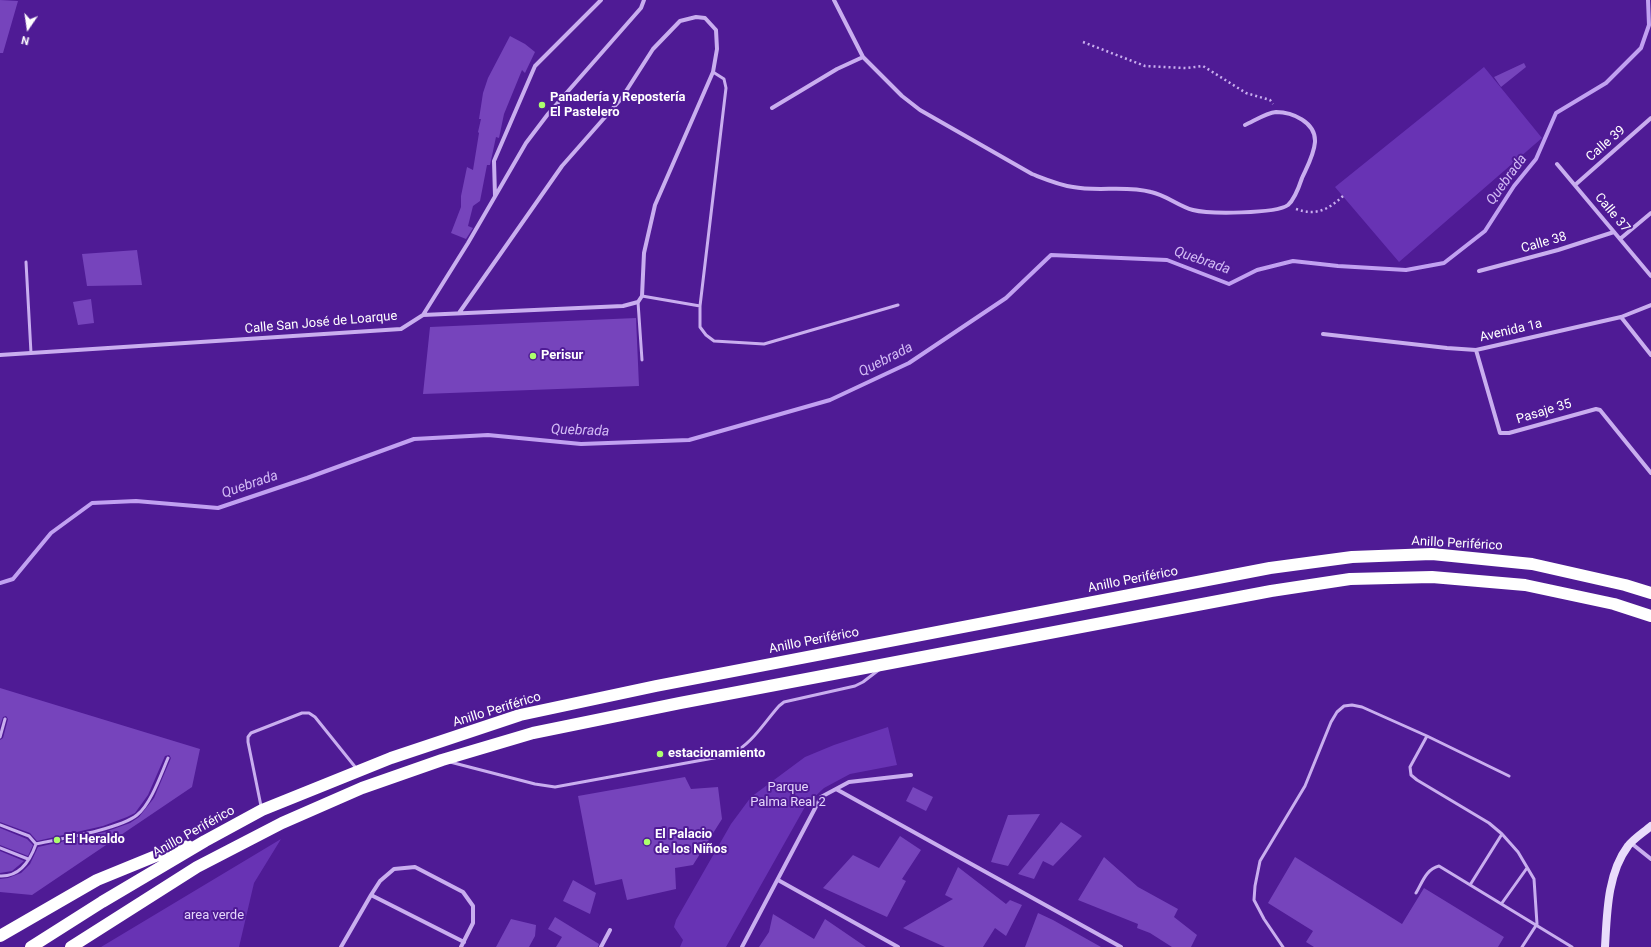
<!DOCTYPE html>
<html>
<head>
<meta charset="utf-8">
<style>
  body { margin:0 }
  #map { position:relative; width:1651px; height:947px; overflow:hidden; background:#4f1b95; font-family:Roboto,sans-serif }
  canvas { display:block }
  .north { position:absolute; left:8px; top:8px; width:40px; height:40px; -webkit-text-stroke:3px #4f1b95; paint-order:stroke; rotate:193deg; font-size:11px; font-weight:700; line-height:16px; text-align:center; color:#fff }
  .north::after { content:''; display:block; margin:auto; width:14px; height:18px; background:#fff; clip-path:polygon(50% 0,100% 100%,50% 72%,0 100%) }
</style>
</head>
<body>
<div id="map">
<canvas width="1651" height="947"></canvas>
<div class="north">N</div>
</div>
<script>
const ctx = document.querySelector('canvas').getContext('2d');
ctx.lineJoin = 'round';
function paint(path, color) { ctx.fillStyle = color; ctx.fill(path, 'evenodd'); }
function stroke(path, color, width, dash) { ctx.strokeStyle = color; ctx.lineWidth = width; ctx.lineCap = dash ? 'butt' : 'round'; ctx.setLineDash(dash || []); ctx.stroke(path); }
function drawText(font, color, halo, rows, align = 'center') {
  ctx.font = font + ' Roboto,sans-serif'; ctx.lineWidth = 4; ctx.setLineDash([]); ctx.textBaseline = 'middle'; ctx.strokeStyle = halo; ctx.fillStyle = color; for (const [text, x, y, turn = 0] of rows) {
    ctx.save(); ctx.translate(x, y); ctx.rotate((+turn || 0) * Math.PI / 180); ctx.textAlign = isNaN(turn) ? turn : align; if (halo) ctx.strokeText(text, 0, 0); ctx.fillText(text, 0, 0); ctx.restore();
  }
}
const green = new Path2D(`
  M1484 67 1542 138 1399 262 1335 187Z
  M888 727 897 765 850 774 824 788 806 805 726 947H680L683 940 674 927 676 920 731 824 751 797 805 757 834 745Z
  M281 839 254 883 239 947H101Z`);
const stream = new Path2D(`
  M0 583 13 579 51 533 92 503 136 501 218 508 307 478 414 439 488 435 581 444 689 440 830 400 909 363 1006 298 1051 255 1167 260 1229 284 1257 270 1293 261 1338 266 1406 270 1444 263 1485 231 1514 186 1536 159 1556 113 1606 83 1641 48 1649 25 1648 0`);
const building = new Path2D(`
  M0 0 18 1 3 53H0Z
  M510 36 525 44 535 52 525 73 522 70 504 114 499 138 496 137 490 165H487L480 201 473 206 468 226 473 228 466 239 451 233 461 207V196L467 167 473 170 479 133 478 132 481 119H479L483 93 488 78Z
  M1524 63 1526 67 1501 87 1494 77Z
  M137 250 142 285 87 286 82 254Z
  M91 299 94 323 78 325 73 302Z
  M636 318 639 386 423 394 430 327Z
  M0 688 200 749 192 787 32 895 0 892V879L8 878 21 873 30 864 38 847 105 832 130 823 139 817 154 798 171 758 169 755 165 756 148 795 135 813 127 817 103 826 37 841 30 833 0 822V740L3 738 8 719 6 716 3 717 0 726Z
  M685 777 691 789 718 787 722 819 693 865 675 868 676 889 627 900 622 879 595 885 578 796Z
  M913 787 933 797 926 811 906 801Z
  M1040 814 1008 866 991 862 1008 815Z
  M1061 822 1082 836 1053 866 1043 861 1034 879 1018 874Z
  M0 828 27 839 33 845 28 856 0 845Z
  M900 836 921 850 902 879 906 881 887 917 823 888 853 855 879 868Z
  M0 851 24 861 12 871 0 873Z
  M1104 857 1138 887 1178 909 1174 917 1197 935 1191 947H1172L1150 933 1137 928 1138 924 1078 900Z
  M1295 857 1402 924 1424 888 1504 937 1498 947H1314L1306 942 1313 931 1268 903Z
  M958 867 1006 904 1010 900 1022 905 1006 936 995 928 983 947H945L903 928 953 899 945 895Z
  M573 880 596 893 590 914 563 901Z
  M1038 913 1053 920 1101 947H1025Z
  M773 914 814 939 825 919 866 947H759L769 932Z
  M555 917 599 944 598 947H556L562 937 548 929Z
  M511 919 536 925 535 936 529 947H496Z`);
const path = new Path2D(`
  M1083 42 1145 66 1186 68 1203 66 1246 93 1270 100 1273 104
  M1296 209C1316 216 1328 210 1343 196`);
const lane = new Path2D(`
  M713 72 724 79 726 88 700 306V327L706 335 714 341 764 344 898 305
  M26 262 31 353
  M642 296 700 306
  M638 302 642 360
  M1427 736 1410 767 1411 775 1417 780 1489 823 1502 834 1518 852 1534 879 1537 924 1522 947
  M0 737 5 719
  M450 762 535 784 555 787 730 755C752 744 763 724 779 706L784 702 855 686 863 682 880 669
  M261 806 248 742V737L251 733 302 713H309L315 717 356 768
  M0 825 29 836 36 844C30 861 20 877 0 876
  M36 844C60 839 120 829 137 815 151 804 161 774 168 758
  M0 848 28 859
  M1470 885 1502 834
  M1416 893C1422 883 1426 869 1439 866L1572 947
  M1502 903 1527 868
  M1283 947 1264 919 1254 900 1255 886 1260 861 1305 786 1331 722 1337 712 1344 706 1352 705 1362 707 1427 736 1509 776`);
const street = new Path2D(`
  M834 0 863 57 902 96 920 110 1032 174C1045 179 1059 185 1073 187 1098 192 1126 185 1151 192 1166 195 1178 206 1193 210 1208 214 1276 214 1288 205 1295 199 1299 187 1302 178 1307 167 1314 155 1315 142 1316 122 1292 112 1276 112 1266 113 1254 121 1245 125
  M772 108 837 69 863 57
  M1557 164 1651 276
  M1575 185 1651 118
  M495 196 494 161 535 66 601 0
  M1620 239 1651 213
  M1479 271 1558 250 1614 232
  M423 315 623 306 638 302 642 296 644 253 655 205 713 72 717 49 716 30 705 18 696 17 680 21 653 49 621 99 562 166 459 313
  M1621 317 1651 355
  M1323 334 1447 348 1476 350 1621 317 1651 305
  M1476 350 1500 433H1509L1596 409 1600 410 1651 473
  M0 355 401 329 423 315 468 243 526 143 548 114 641 8 644 0
  M836 789 1121 947
  M1631 843 1651 859
  M778 880 898 947
  M371 895 464 942
  M341 947 371 895 380 881 394 869 415 867 463 892 473 906V923L461 947
  M601 947 610 930
  M742 947 821 797 849 782 911 775`);
const secondary = new Path2D(`
  M1605 947C1607 914 1607 874 1628 846 1633 839 1644 832 1651 826`);
const highway = new Path2D(`
  M0 936 97 880 163 853 188 846
  M31 947 102 902 205 841 262 810 391 758 520 715 656 686 1270 568 1352 557 1432 554 1532 564 1625 585 1651 593
  M71 947 197 867 282 823 362 788 442 760 533 733 680 703 1271 591 1350 579 1432 577 1525 585 1614 604 1651 616`);
const markers = [
  [542,105,4,"#acff6d"],
  [533,356,4,"#acff6d"],
  [660,754,4,"#acff6d"],
  [57,840,4,"#acff6d"],
  [647,842,4,"#acff6d"]
];
const poiNames = [
  ["Panadería y Repostería",550,98],
  ["El Pastelero",550,113],
  ["Perisur",541,356],
  ["estacionamiento",668,754],
  ["El Palacio",655,835],
  ["de los Niños",655,850],
  ["El Heraldo",65,840]
];
const streetNames = [
  ["Calle 39",1606,144,-41],
  ["Calle 37",1612,213,50],
  ["Calle 38",1544,243,-16],
  ["Calle San José de Loarque",321,323,-5],
  ["Avenida 1a",1511,331,-13],
  ["Pasaje 35",1544,412,-17],
  ["Anillo Periférico",1457,544,3],
  ["Anillo Periférico",1133,580,-11],
  ["Anillo Periférico",814,641,-11],
  ["Anillo Periférico",497,710,-17],
  ["Anillo Periférico",194,832,-29]
];
const parkNames = [
  ["Parque",788,788],
  ["Palma Real 2",788,803],
  ["area verde",214,916]
];
const waterNames = [
  ["Quebrada",1507,180,-54],
  ["Quebrada",1202,261,19],
  ["Quebrada",886,360,-27],
  ["Quebrada",580,431,2],
  ["Quebrada",250,485,-19]
];
paint(green, '#6833b4');
stroke(stream, '#c1a1f1', 4);
paint(building, '#7644bc');
stroke(path, '#c9aeef', 2.5, [2, 3]);
stroke(lane, '#c9aeef', 3);
stroke(street, '#c9aeef', 4);
stroke(secondary, '#e9dcfb', 8);
stroke(highway, '#fff', 12);
for (const [x, y, r, color] of markers) { const dot = new Path2D(); dot.arc(x, y, r, 0, 2 * Math.PI); ctx.fillStyle = color; ctx.fill(dot); stroke(dot, '#4f1b95', 1.5); }
drawText('bold 13px', '#fff', '#4f1b95', poiNames, 'left');
drawText('13px', '#fff', '#4f1b95', streetNames);
drawText('13px', '#e4d5fb', '#4f1b95', parkNames);
drawText('italic 14px', '#d3bbf6', '#4f1b95', waterNames);
</script>
</body>
</html>
